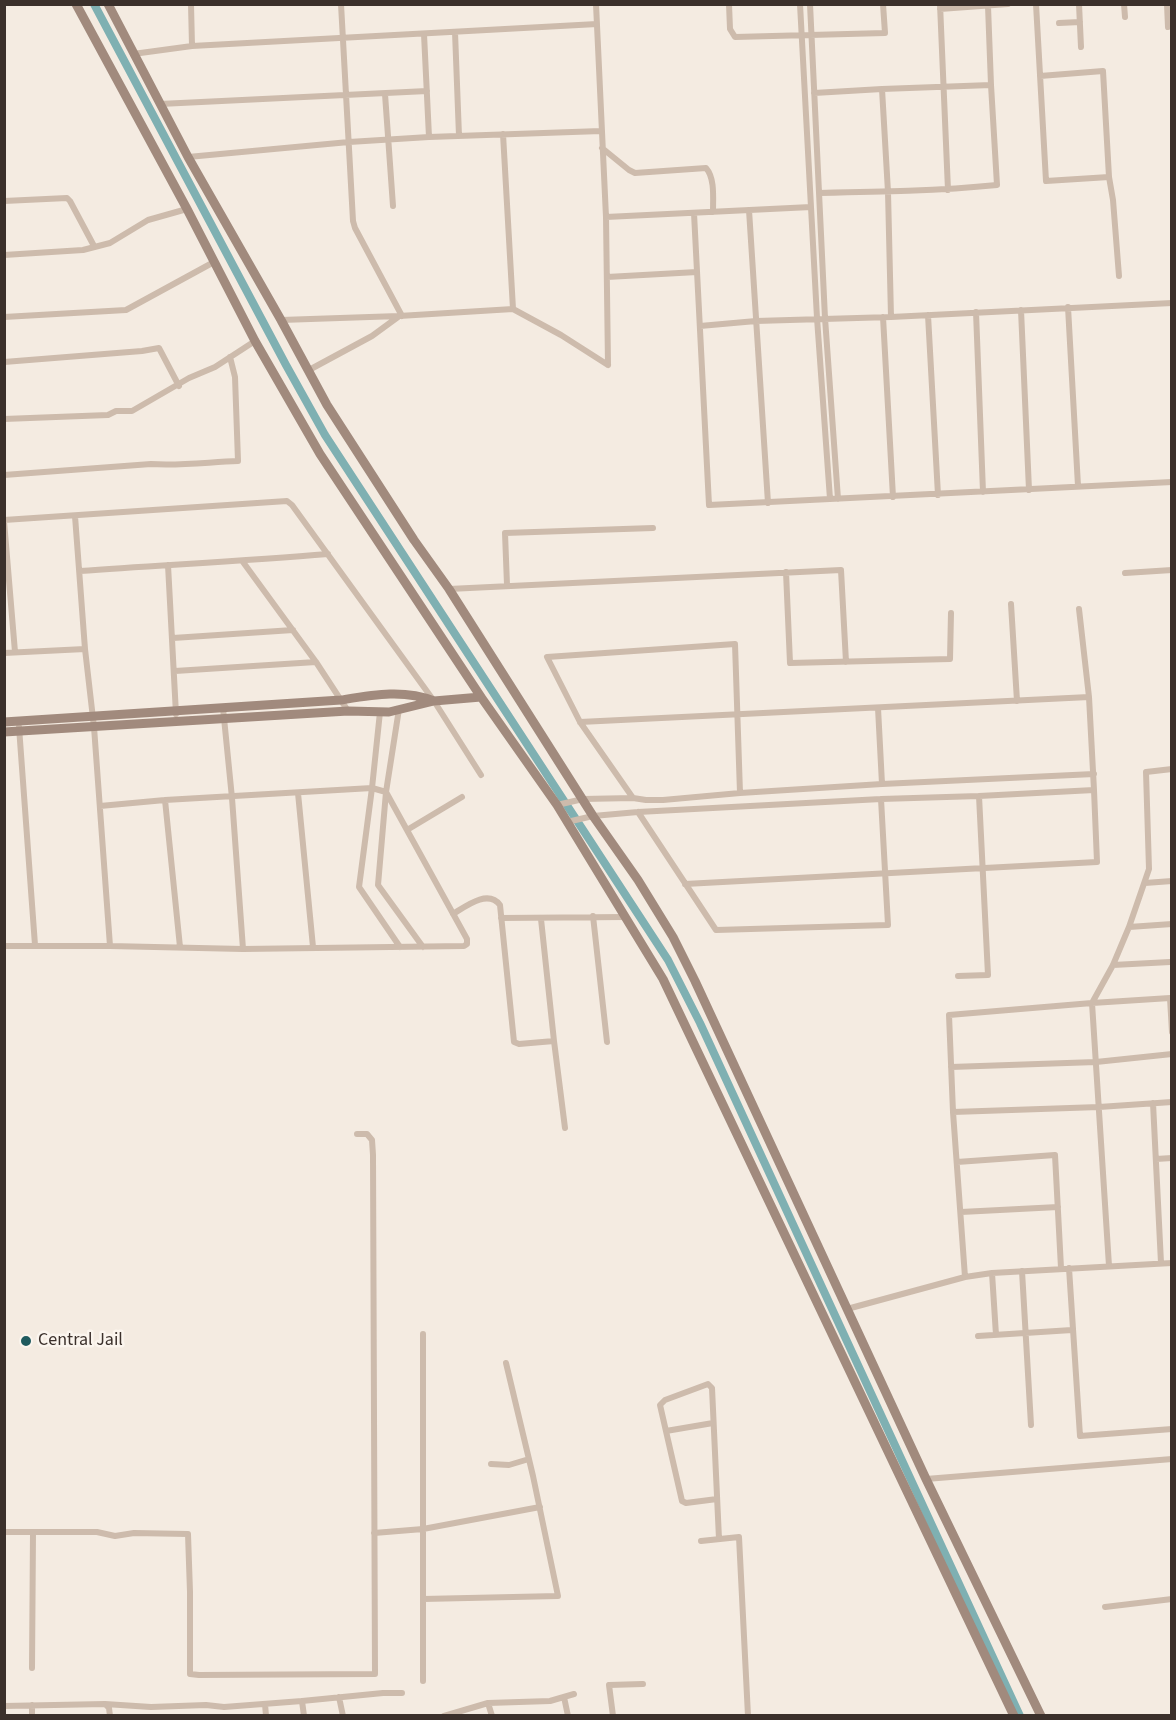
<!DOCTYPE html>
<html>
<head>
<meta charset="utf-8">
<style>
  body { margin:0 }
  #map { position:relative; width:1176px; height:1720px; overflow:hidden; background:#f4ebe1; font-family:"Source Sans 3",sans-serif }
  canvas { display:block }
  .frame { position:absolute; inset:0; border:6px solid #3b302b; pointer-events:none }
</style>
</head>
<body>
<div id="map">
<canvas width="1176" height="1720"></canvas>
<div class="frame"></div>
</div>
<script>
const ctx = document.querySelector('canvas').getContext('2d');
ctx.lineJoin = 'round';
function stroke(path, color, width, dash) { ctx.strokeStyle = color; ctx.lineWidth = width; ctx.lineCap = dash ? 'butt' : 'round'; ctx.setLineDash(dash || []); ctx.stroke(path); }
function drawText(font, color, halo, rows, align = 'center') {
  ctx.font = font + ' "Source Sans 3",sans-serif'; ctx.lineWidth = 5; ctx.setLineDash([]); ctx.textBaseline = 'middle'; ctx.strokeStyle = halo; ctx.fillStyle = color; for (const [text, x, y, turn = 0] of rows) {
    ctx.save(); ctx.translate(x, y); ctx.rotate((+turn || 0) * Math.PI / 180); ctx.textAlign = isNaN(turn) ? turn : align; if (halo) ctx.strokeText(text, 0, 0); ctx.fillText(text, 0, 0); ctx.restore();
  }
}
const canal = new Path2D(`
  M94 4 286 365 325 435 668 960 700 1023 1020 1716`);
const street = new Path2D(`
  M191 4 192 46
  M341 4 353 221 355 228 402 316
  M596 4 606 217 608 365
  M729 4 730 29 735 37 885 33 883 4
  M800 4 817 318 830 499
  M810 4 825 318 838 499
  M940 4 948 190
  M1036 4 1046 181 1109 177 1103 71 1040 76
  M1079 4 1081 47
  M1124 4 1125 17
  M1167 4 1168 27
  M988 6 991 85
  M940 9 1008 4
  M1059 23 1080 22
  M455 32 459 136
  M424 34 429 137
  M133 54 192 46 597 24
  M814 93 882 89
  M385 94 393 206
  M160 104 427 91
  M503 134 513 309
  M602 148 629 170 635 173 706 168C715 178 713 198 713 212
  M188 157 349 142 429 137 601 131
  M1109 177 1113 200 1119 276
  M819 193C878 192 938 191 997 185L991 85 882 89 888 192 891 317
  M4 201 67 198 70 201 94 246
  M749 210 768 503
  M694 213 709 505 1172 482
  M606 217 811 207
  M4 255 83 250 110 243 148 220 187 209
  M607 277 697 272
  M1068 307 1078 486
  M1021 310 1029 490
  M976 312 983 492
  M928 315 938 495
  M4 317 126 310 214 262
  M883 317 893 497
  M281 320 399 316 513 309 561 335 608 365
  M700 326 756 321 891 317 1172 303
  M4 362 142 351 159 348 179 386
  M309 370 372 336 398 317
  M4 419 108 415 116 411H132L189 378 215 367 255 341
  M4 475 151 464C180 466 209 462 238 461L235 377 230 357
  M75 516 85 649 94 727 110 946
  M4 520 287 501 292 505 434 701 481 775
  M4 521 15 652
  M243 562 316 662 348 711
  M168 565 176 714
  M80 571C163 565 245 561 328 554
  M786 572 790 663 950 659 951 613
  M1125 573 1172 570
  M507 585 505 533 653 528
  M449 589 841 570 846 662
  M1011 604 1017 701
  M173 638 293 630
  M4 653 85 649
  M175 671 316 662
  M223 708 232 798 243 949
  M878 708 882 784
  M399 709 386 792 378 885 423 947
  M380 712 372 788 359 887 400 947
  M580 722 1089 697
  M19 727 35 945
  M298 793 313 947
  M633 798 580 722 547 657 735 644 740 793
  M165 800 180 947
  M557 805 583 799 633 798 646 800H663L740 793 882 784 1094 774
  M638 812 716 930 888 925 881 799
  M567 822 593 816 638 812 881 799 979 796 1094 790 1089 697 1079 609
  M407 830 462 797
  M1145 883 1172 881
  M685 884 1097 862 1094 790
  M453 914C466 906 488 889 500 905L514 1042 519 1044 554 1041
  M593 916 607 1042
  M501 918 625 917
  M541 919 554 1041 565 1128
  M1129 927 1172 924
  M4 946H110L243 949 464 946 467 944V939L386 792 372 788 165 800 100 806
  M1113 965 1170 962
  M958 976 988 975 979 796
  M951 1067 1096 1062 1172 1054
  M1153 1103 1161 1263
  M953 1112 1099 1107 1172 1102
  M1156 1159 1172 1158
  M957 1162 1055 1155 1061 1268
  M961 1212 1058 1207
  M1109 1266 1092 1003 1113 965 1129 927 1149 869 1146 772 1172 769
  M1069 1268 1080 1436 1172 1429
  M1022 1271 1031 1425
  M992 1273 996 1335
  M965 1277 953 1112 949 1015 1092 1003 1170 998 1172 1032
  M847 1309 965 1277 992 1273 1172 1263
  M423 1334V1681
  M978 1336 1072 1330
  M666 1431 713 1423
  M491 1464 509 1465 529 1459
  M926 1479 1172 1459
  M717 1499 686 1503 682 1501 660 1405 665 1400 708 1384 712 1388 719 1539
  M4 1532H97L115 1536 134 1533 188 1534 190 1592V1674L199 1675 375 1674 373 1155 372 1140 367 1134H357
  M374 1533 423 1529 540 1507
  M701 1541 739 1537 748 1716
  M423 1599 558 1596 533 1476 506 1363
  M1105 1607 1172 1599
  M32 1668 33 1532
  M339 1697 343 1716
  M564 1697 568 1716
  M302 1701 304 1716
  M488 1703 492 1716
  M265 1704 266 1716
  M32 1705V1716
  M106 1705 109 1708 110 1716
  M4 1706 105 1704 151 1707 206 1705 224 1707 302 1701 383 1693H402
  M444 1716 488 1703 550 1701 574 1694
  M613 1716 609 1685 643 1684`);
const secondary = new Path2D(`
  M76 4 187 209 255 341 320 454 481 697 557 805 663 979 1014 1716
  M108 4 188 157 281 320 327 405 414 540 449 589 593 816 638 880 673 937 695 981 926 1479 1041 1716
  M4 722 341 700C372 695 404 689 434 701
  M4 732 348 711 389 712 434 701 481 697`);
const markers = [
  [26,1341,6,"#1f5a5e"]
];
const poiNames = [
  ["Central Jail",38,1341]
];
stroke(canal, '#7fb0b2', 8);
stroke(street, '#cdbbac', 6);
stroke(secondary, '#a18a7d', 9);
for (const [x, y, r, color] of markers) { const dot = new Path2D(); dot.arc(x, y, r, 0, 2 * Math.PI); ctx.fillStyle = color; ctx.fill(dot); stroke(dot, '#fbf5ee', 2); }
drawText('18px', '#3b302b', '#fbf5ee', poiNames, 'left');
</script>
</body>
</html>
